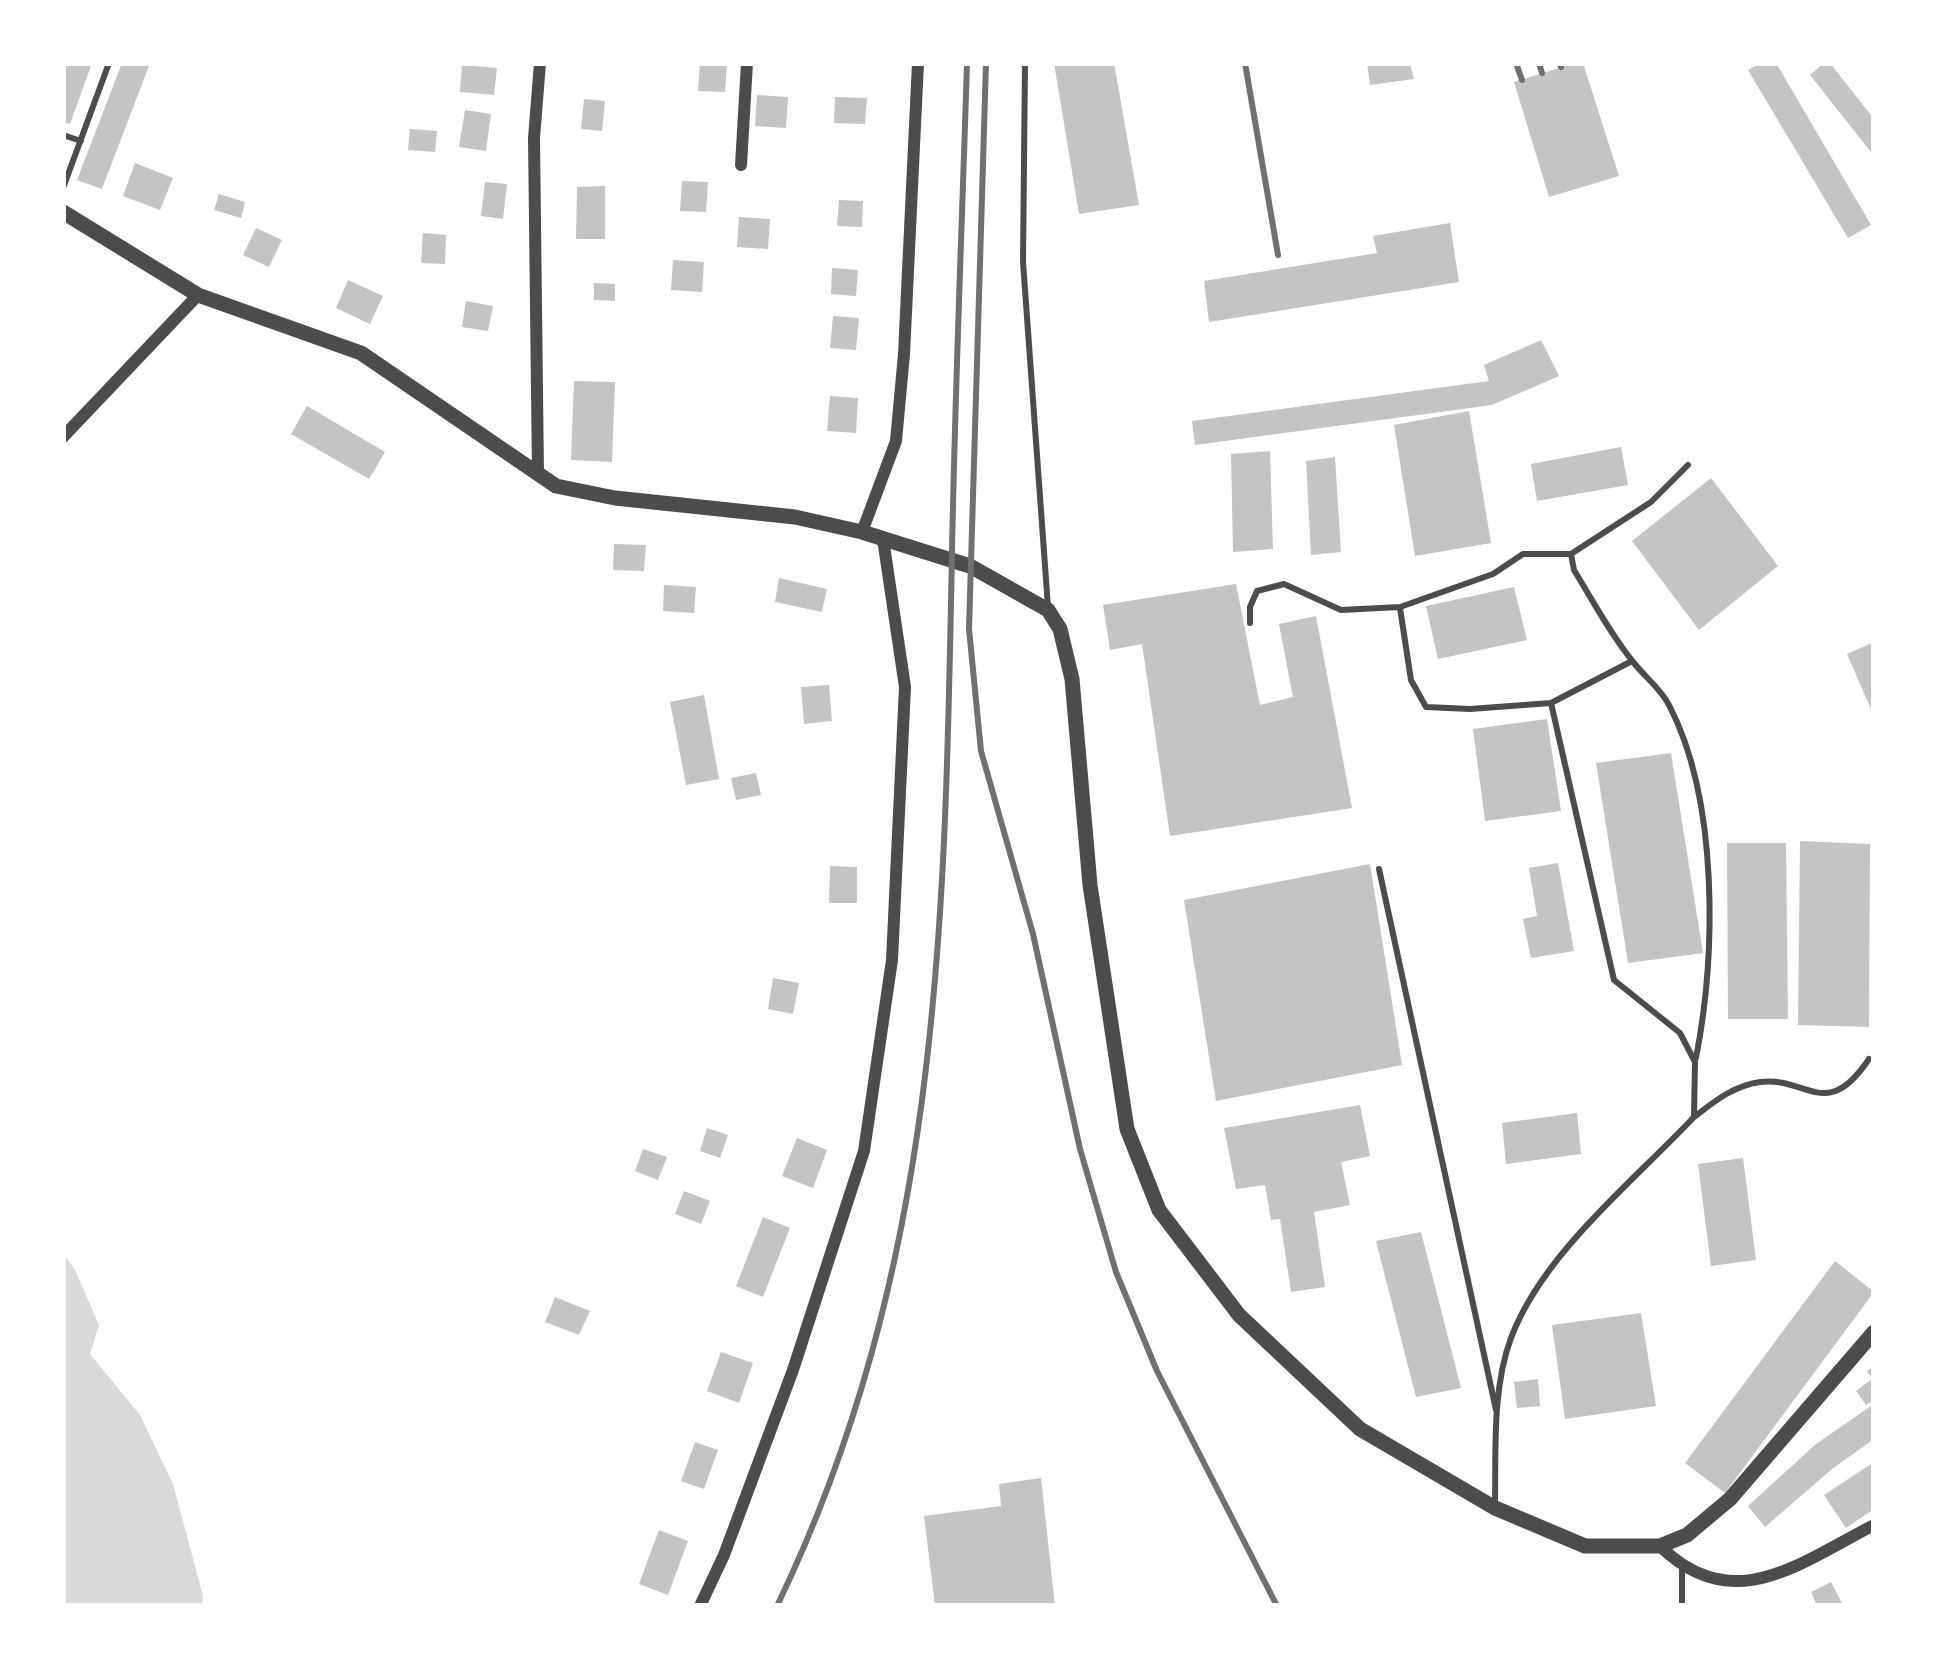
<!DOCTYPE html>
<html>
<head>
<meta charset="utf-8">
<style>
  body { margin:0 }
  #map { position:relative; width:1937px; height:1669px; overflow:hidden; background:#fff; font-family:Overpass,sans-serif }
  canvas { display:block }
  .frame { position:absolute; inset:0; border:66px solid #fff; pointer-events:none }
</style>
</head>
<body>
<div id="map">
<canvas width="1937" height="1669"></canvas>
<div class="frame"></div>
</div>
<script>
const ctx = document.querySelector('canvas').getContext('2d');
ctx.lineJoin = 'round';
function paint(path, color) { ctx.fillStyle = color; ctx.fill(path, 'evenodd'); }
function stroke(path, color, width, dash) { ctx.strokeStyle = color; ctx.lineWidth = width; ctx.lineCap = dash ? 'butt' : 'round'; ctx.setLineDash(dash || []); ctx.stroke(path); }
const water = new Path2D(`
  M63 1253 75 1270 99 1325 90 1354 140 1415 173 1484 203 1596 202 1606H63Z`);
const building = new Path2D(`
  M63 63H92L70 124 63 122Z
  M122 63H150L102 189 77 180Z
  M700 63H727L725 92 698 91Z
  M1054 63H1114L1139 205 1079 214Z
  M1367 63H1410L1414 79 1370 85Z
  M1575 63H1583L1619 176 1549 197 1514 82Z
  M1761 63H1776L1871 225 1848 238 1748 70Z
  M1824 63H1830L1874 119V156L1810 75Z
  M462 65 497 68 494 95 460 92Z
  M757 95 788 97 786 128 755 126Z
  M835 97 867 98 865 124 834 123Z
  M584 99 605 101 602 131 581 129Z
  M465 110 491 114 486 151 459 147Z
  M410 129 437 131 435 152 408 150Z
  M135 163 173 178 160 210 123 196Z
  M682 181 708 182 706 212 680 211Z
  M485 182 507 184 503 219 481 216Z
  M605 186V239H576L577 187Z
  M219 194 245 202 241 218 214 210Z
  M839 200 863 201 862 227 837 226Z
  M739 217 770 219 768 249 737 247Z
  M1450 223 1459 282 1209 322 1204 281 1377 253 1373 236Z
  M256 228 282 240 269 267 243 255Z
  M423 233 446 235 445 264 421 263Z
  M673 260 704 262 702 292 671 290Z
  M832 268 858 270 856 296 831 294Z
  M348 280 383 296 370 324 336 308Z
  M594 283 615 284V301L594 300Z
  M466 301 493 306 488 331 462 327Z
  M833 316 859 318 856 350 830 348Z
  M1541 340 1559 376 1492 405 1195 445 1192 421 1489 381 1484 365Z
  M574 381 615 382 612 462 571 460Z
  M830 396 858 398 856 433 827 431Z
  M307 406 385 452 369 479 291 434Z
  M1469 411 1491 543 1415 556 1394 425Z
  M1621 447 1628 485 1537 501 1531 464Z
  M1270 451 1273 549 1233 552 1231 454Z
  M1335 457 1341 552 1311 555 1306 461Z
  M1711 478 1778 566 1699 630 1632 541Z
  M614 544 646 545 644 571 613 570Z
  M779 578 827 589 822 612 775 602Z
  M1236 584 1260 705 1293 697 1279 624 1316 616 1352 808 1170 836 1142 644 1110 650 1103 605Z
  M664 585 696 587 694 613 663 611Z
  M1514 587 1527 640 1438 659 1426 606Z
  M1874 642V716L1847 654Z
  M829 685 832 721 804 724 801 687Z
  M704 695 719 779 686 785 670 702Z
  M1547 719 1561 811 1485 821 1473 729Z
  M1671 753 1703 953 1628 963 1596 763Z
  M756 773 761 795 736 800 731 778Z
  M1800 841 1870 844 1869 1027 1798 1025Z
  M1727 843H1786L1788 1019H1728Z
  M1558 863 1574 951 1531 958 1523 919 1537 916 1529 868Z
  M1370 864 1402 1065 1216 1101 1184 900Z
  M830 866 857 867V903H829Z
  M773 978 799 983 793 1014 768 1009Z
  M1360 1105 1370 1156 1341 1162 1350 1205 1314 1212 1325 1287 1291 1292 1280 1219 1271 1220 1265 1185 1236 1189 1224 1128Z
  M1577 1113 1581 1154 1506 1164 1502 1123Z
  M707 1128 728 1135 720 1158 700 1151Z
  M797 1138 827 1150 813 1188 782 1176Z
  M643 1149 667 1157 658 1180 635 1171Z
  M1743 1158 1756 1260 1711 1266 1698 1164Z
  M684 1191 710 1201 701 1224 675 1214Z
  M763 1217 790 1228 763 1297 736 1286Z
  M1421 1232 1461 1388 1416 1397 1376 1241Z
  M1835 1261 1874 1292 1725 1493 1685 1463Z
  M555 1297 590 1311 579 1335 545 1322Z
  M1641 1313 1656 1406 1565 1419 1552 1325Z
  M721 1352 753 1363 739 1403 707 1391Z
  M1874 1366V1400L1866 1405 1856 1391 1872 1379 1867 1371Z
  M1538 1379 1540 1406 1517 1408 1514 1382Z
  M1874 1404V1439L1832 1469 1765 1527 1748 1506 1816 1444Z
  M695 1442 718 1450 704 1489 681 1481Z
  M1874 1462V1509L1846 1528 1824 1495Z
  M1041 1478 1055 1606H935L924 1516 1001 1506 999 1484Z
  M659 1530 688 1541 668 1595 639 1584Z
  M1831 1582 1842 1603 1817 1606 1811 1592Z`);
const service = new Path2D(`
  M1025 63 1023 262 1048 607
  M63 135 81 141
  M63 188 109 63
  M1688 465 1651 502 1571 554 1574 570C1593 601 1611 635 1634 663 1645 677 1661 689 1669 705 1719 801 1716 955 1696 1058
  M1400 608 1411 680 1426 707 1470 709 1551 703 1632 661
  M1250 623V607L1257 591 1284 584 1341 610 1400 607 1493 574 1523 554H1571
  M1379 869 1496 1410
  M1694 1117C1715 1101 1733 1086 1760 1082 1807 1076 1826 1123 1869 1059
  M1495 1504C1496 1450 1492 1389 1511 1338 1543 1253 1633 1182 1694 1117L1695 1062 1680 1033 1614 980 1551 703
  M1682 1606V1566`);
const minor = new Path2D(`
  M741 165 747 63
  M63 437 198 295
  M538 474 534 138 540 63
  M862 532 896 441 904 354 918 63
  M1660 1546C1733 1618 1800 1563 1874 1525
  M700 1606 724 1555 793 1370 864 1151 892 960 905 687 883 539`);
const tertiary = new Path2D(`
  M63 212 198 295 361 353 556 486 615 498 795 517 862 532 970 566 1048 610 1060 629 1072 679 1090 885 1127 1129 1159 1210 1239 1315 1360 1429 1495 1508 1585 1546H1660L1687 1535 1730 1499 1874 1332`);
const rail = new Path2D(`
  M986 63 969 629 981 751 1033 934 1080 1149 1116 1272 1157 1371 1277 1606
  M1245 63 1278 255
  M1516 63 1522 80
  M1539 63 1542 73
  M1559 63 1561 67
  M777 1606C941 1266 945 920 952 552 955 389 962 226 967 63`);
paint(water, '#d9d9d9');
paint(building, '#c4c4c4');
stroke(service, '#4c4c4c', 6);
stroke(minor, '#4c4c4c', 12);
stroke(tertiary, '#4c4c4c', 15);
stroke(rail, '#707070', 6);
</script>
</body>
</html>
